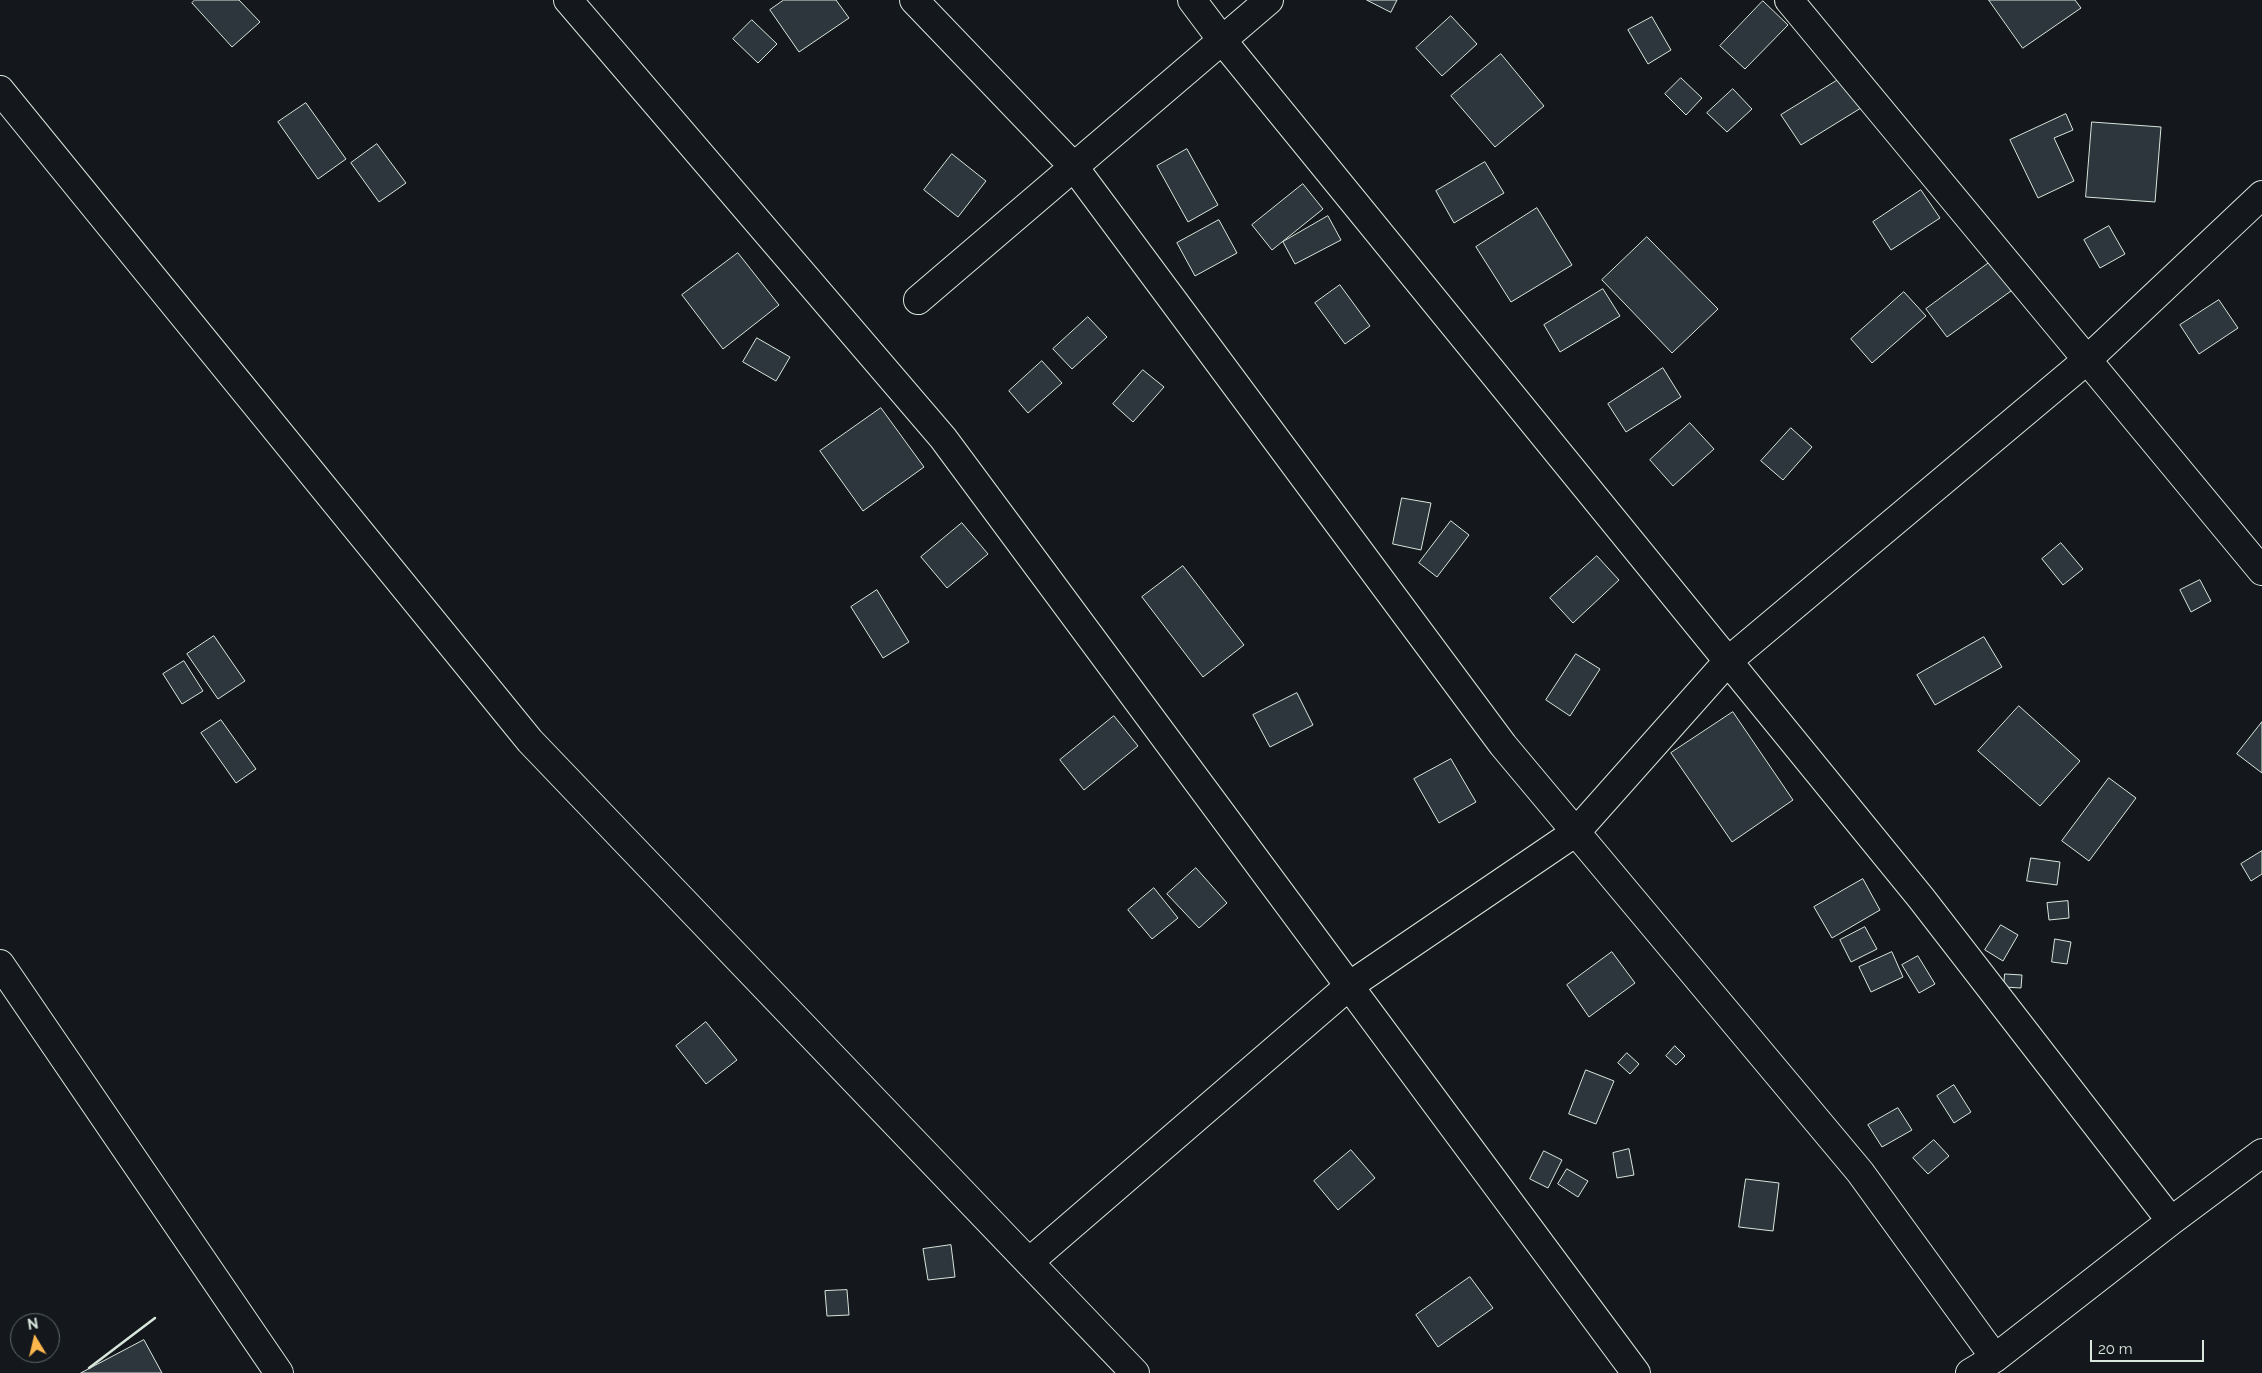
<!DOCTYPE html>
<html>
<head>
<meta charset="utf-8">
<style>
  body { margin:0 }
  #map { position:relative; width:2262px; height:1373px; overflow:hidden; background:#14181c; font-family:Raleway,sans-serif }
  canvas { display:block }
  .north { position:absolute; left:10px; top:1313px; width:50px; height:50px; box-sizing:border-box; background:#14181c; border:1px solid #626a69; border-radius:50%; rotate:351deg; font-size:14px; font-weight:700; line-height:20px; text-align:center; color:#d8e6dc }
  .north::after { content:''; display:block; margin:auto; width:18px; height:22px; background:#ffb74d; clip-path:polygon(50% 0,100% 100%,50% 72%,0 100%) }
  .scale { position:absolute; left:2090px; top:1340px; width:114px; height:22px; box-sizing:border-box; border:2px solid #d8e6dc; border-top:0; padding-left:6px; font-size:15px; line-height:18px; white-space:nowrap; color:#d8e6dc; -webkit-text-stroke:4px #14181c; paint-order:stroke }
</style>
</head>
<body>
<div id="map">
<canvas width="2262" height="1373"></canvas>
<div class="north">N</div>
<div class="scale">20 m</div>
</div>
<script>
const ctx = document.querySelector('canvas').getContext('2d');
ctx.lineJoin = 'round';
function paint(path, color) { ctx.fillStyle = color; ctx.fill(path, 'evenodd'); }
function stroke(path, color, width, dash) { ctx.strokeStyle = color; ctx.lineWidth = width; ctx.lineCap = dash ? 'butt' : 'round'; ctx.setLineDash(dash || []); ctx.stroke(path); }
const building = new Path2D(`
  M195 0H239L260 22 232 47 192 3Z
  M784 0H836L849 18 799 52 770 10Z
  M1367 0H1397L1391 12Z
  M1989 0H2075L2081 8 2023 48Z
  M1763 1 1788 25 1745 69 1720 46Z
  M1451 16 1477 44 1442 76 1416 48Z
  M1652 17 1671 50 1648 64 1628 30Z
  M752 20 777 44 758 63 733 39Z
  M1501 54 1544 106 1495 147 1451 96Z
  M1851 72 1869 103 1801 145 1781 115Z
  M1681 78 1702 98 1686 115 1665 94Z
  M1733 89 1752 109 1727 132 1707 113Z
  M306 103 346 159 318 179 278 122Z
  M2066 114 2073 130 2054 138 2074 181 2038 198 2010 140Z
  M2092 122 2161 127 2155 202 2086 197Z
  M377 144 406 183 379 202 351 163Z
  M1187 149 1218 205 1188 222 1157 166Z
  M952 154 986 181 958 217 924 190Z
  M1485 162 1504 193 1454 223 1436 191Z
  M1303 184 1323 209 1272 250 1252 225Z
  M1921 190 1940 218 1891 250 1873 222Z
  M1537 208 1572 265 1511 302 1476 247Z
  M1328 216 1341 240 1295 264 1283 242Z
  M1219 220 1237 253 1195 276 1177 243Z
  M2109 226 2125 254 2100 268 2084 240Z
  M1647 237 1718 309 1672 353 1602 280Z
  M738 253 779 305 723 349 682 295Z
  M1997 257 2018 286 1947 337 1926 309Z
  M1340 285 1370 326 1345 344 1315 303Z
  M1603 289 1620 316 1560 352 1544 325Z
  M1904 292 1926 316 1872 363 1851 339Z
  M2219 300 2238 328 2199 354 2180 325Z
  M1088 317 1107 337 1072 369 1053 349Z
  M757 338 790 357 776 381 743 362Z
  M1042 361 1062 383 1028 413 1009 391Z
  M1663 368 1681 397 1626 432 1608 404Z
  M1143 370 1164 387 1133 422 1113 404Z
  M881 408 924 467 863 511 820 451Z
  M1690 423 1714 449 1673 486 1650 460Z
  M1791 428 1812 447 1783 480 1761 461Z
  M1402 498 1431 503 1421 550 1393 544Z
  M1451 521 1469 535 1437 577 1419 563Z
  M962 523 988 554 947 588 921 557Z
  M2061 543 2083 569 2063 585 2042 559Z
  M1597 556 1619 580 1573 623 1550 598Z
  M1183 566 1244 645 1203 677 1142 597Z
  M2200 580 2211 601 2191 612 2180 590Z
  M877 590 909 642 883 658 851 607Z
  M214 636 245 681 218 699 187 654Z
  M1984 637 2002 667 1935 705 1917 675Z
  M1576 654 1600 669 1570 716 1546 700Z
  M184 661 203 691 182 704 163 674Z
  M1297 693 1313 725 1270 747 1253 715Z
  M2019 706 2080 761 2040 806 1978 751Z
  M1733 712 1793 800 1732 842 1671 753Z
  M1114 716 1138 746 1084 790 1060 760Z
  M221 720 256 769 236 783 201 733Z
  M2262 722V773L2237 754Z
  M1451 759 1476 802 1439 823 1414 779Z
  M2109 778 2136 798 2089 861 2062 841Z
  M2262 851V874L2251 881 2241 864Z
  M2031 858 2060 862 2057 885 2027 881Z
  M1196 868 1227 903 1199 928 1167 894Z
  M1863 879 1880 910 1832 938 1814 907Z
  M1154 888 1178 918 1152 939 1128 910Z
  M2068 901 2069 918 2049 920 2047 903Z
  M2001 925 2018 935 2003 961 1985 950Z
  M1865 927 1877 949 1851 962 1840 940Z
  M2055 939 2071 942 2067 964 2052 962Z
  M1612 952 1635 983 1589 1017 1567 985Z
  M1892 952 1903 977 1871 992 1859 967Z
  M1918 956 1935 984 1919 993 1902 965Z
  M2005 974 2022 975 2021 988 2004 987Z
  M706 1022 737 1060 706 1084 676 1046Z
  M1675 1046 1685 1056 1676 1065 1666 1056Z
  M1627 1053 1639 1064 1630 1074 1618 1063Z
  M1586 1070 1614 1081 1596 1124 1569 1114Z
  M1954 1085 1971 1112 1954 1123 1937 1096Z
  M1898 1108 1912 1130 1882 1147 1868 1125Z
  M1934 1140 1949 1156 1928 1174 1913 1158Z
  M1629 1149 1634 1175 1617 1178 1613 1153Z
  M1351 1150 1375 1178 1338 1210 1314 1181Z
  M1544 1151 1562 1160 1548 1188 1530 1179Z
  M1567 1169 1588 1181 1578 1197 1558 1184Z
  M1746 1179 1779 1183 1773 1231 1739 1227Z
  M951 1245 955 1277 928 1280 923 1249Z
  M1470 1277 1493 1308 1438 1347 1416 1315Z
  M847 1290 849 1315 827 1316 825 1291Z
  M144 1340 162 1373H81Z`);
const minor = new Path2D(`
  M568 0 943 438 1636 1373
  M914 0 1074 167 1503 745 1860 1172 1995 1358
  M1192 0 1222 40 1921 898 2171 1221
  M1789 0 2262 571
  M0 90 530 741 1135 1373
  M918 300 1269 0
  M0 964 279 1373
  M1029 1262 1349 986 1576 832 1728 661 2087 360 2262 195
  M1970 1373 1995 1358 2171 1221 2262 1153`);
const wall = new Path2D(`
  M89 1368 155 1318`);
paint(building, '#2c363c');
stroke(building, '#d8e6dc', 1);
stroke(minor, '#d8e6dc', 30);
stroke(minor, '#14181c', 28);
stroke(wall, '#d8e6dc', 2.5);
</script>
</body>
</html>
